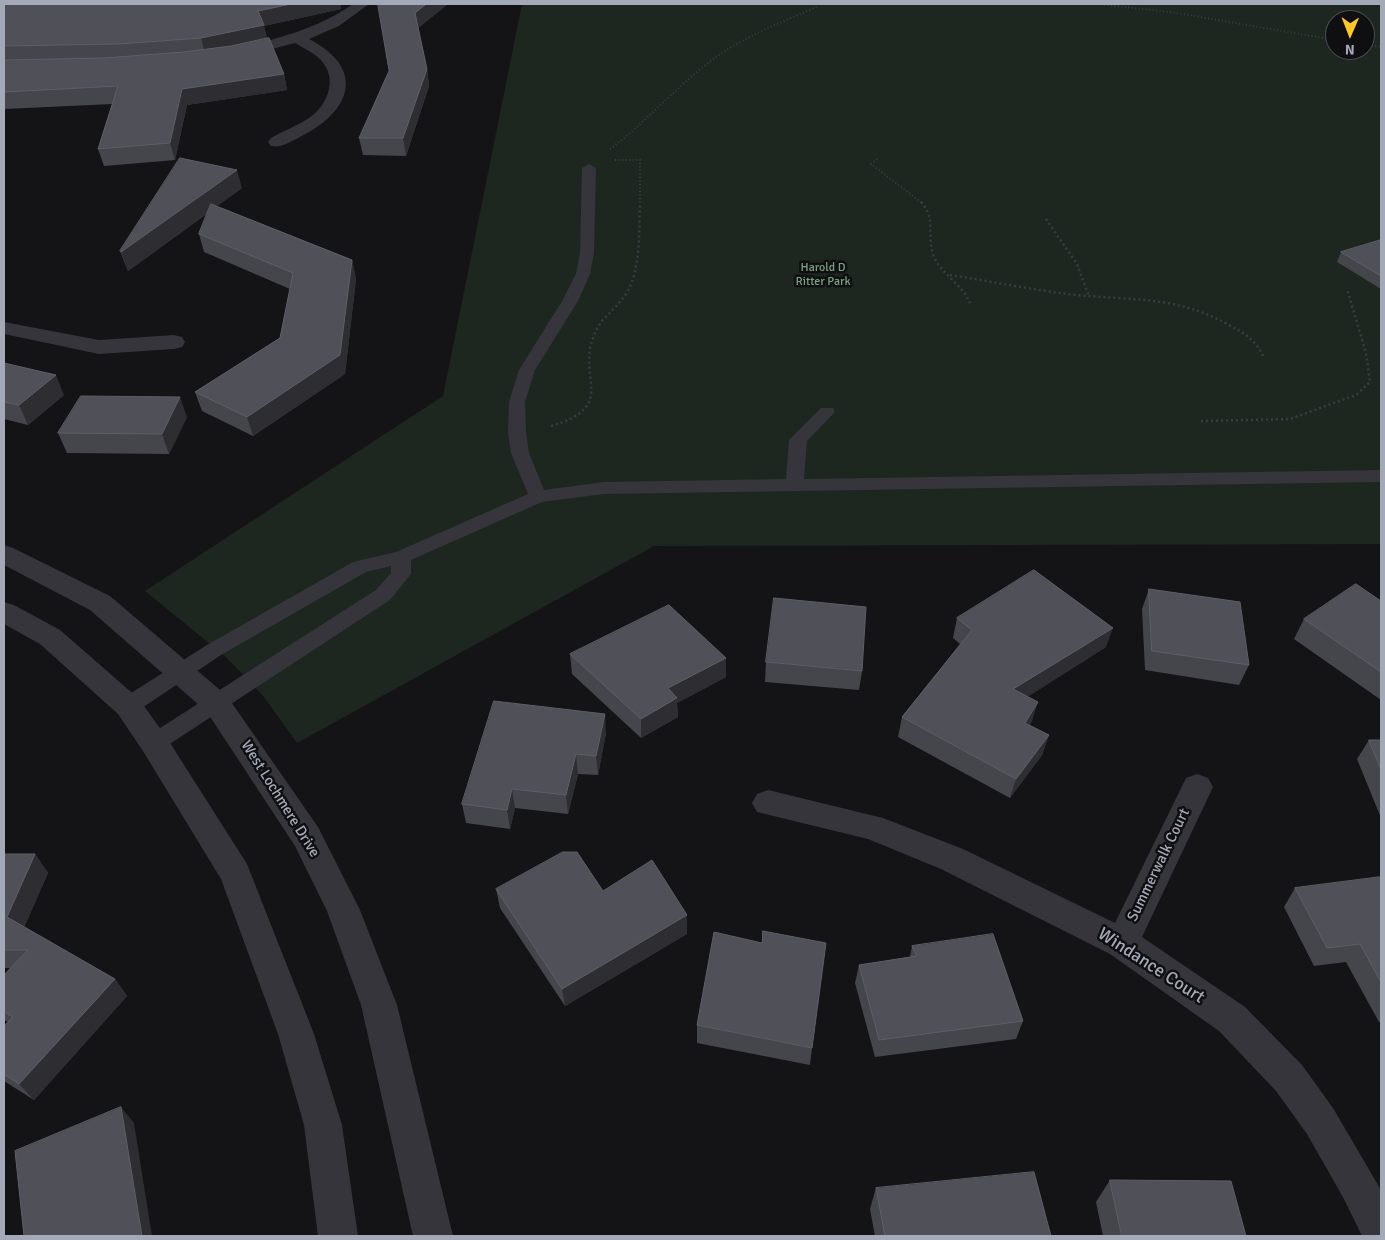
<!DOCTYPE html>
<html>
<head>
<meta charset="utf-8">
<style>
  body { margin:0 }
  #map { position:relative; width:1385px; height:1240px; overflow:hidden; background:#141416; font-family:Signika,sans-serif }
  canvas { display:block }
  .frame { position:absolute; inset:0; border:5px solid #a4a9b8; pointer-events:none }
  .north { position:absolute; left:1325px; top:10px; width:50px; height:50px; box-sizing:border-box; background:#0f0f11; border:1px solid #4b4d54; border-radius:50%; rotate:181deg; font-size:14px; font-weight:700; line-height:20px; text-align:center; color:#a4a9b8 }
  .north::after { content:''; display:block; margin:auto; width:18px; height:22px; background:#ffc823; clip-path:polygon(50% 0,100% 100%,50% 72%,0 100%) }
</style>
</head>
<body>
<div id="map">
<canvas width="1385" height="1240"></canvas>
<div class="frame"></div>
<div class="north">N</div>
</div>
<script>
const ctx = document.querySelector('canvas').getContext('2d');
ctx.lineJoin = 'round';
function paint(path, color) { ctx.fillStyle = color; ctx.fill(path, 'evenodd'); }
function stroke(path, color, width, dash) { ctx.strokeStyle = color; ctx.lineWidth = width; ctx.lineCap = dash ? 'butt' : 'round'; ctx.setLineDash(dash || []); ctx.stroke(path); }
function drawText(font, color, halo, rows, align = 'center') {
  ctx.font = font + ' Signika,sans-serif'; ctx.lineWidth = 5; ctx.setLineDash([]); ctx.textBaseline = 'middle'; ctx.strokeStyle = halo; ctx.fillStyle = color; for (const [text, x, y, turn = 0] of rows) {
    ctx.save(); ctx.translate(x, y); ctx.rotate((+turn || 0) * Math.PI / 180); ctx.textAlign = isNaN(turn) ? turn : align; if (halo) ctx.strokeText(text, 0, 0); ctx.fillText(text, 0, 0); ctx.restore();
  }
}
const green = new Path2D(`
  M522 4H1381V544L654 546 297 743 264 697 226 657 145 591 443 396ZM1335 20H1365V50H1335Z`);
const pathFar1 = new Path2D(`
  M1097 4 1171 12 1335 40
  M1365 44 1381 47
  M610 149C646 122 675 88 711 61 742 37 780 23 816 7L818 4
  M877 159 871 164 922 203
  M615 160H640V203`);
const path = new Path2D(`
  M921 202C937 219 926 238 934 257 942 275 962 284 970 303
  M1046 219 1077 264 1088 294
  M950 275C989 281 1028 289 1067 294 1125 301 1173 294 1227 324 1244 333 1255 339 1263 356
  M1201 421 1290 419 1356 395 1370 382 1366 353 1347 289
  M551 426C619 406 576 379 594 335 601 317 618 308 627 292 641 270 639 228 640 202`);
const service = new Path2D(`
  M589 164 596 168 594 253 590 274 578 301 535 370 525 402 526 432 529 453 544 490 604 482 786 479 789 440 821 408H833L835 412 807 441 804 479 1381 470V482L604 494 542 502 411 560V574L390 600 162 749 154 752 146 749 143 743 146 737 376 590 391 573V566L366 572 221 655 136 712 128 714 120 712 117 706 120 700 207 645 353 562 396 552 528 494 511 453 508 432 509 402 519 370 562 301 576 274 580 253 582 168Z`);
const minor = new Path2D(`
  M353 4H369L339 26 309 39C367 69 351 112 300 137 290 142 282 148 271 146L268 142 271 138C283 131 297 126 309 118 326 107 337 82 324 64 317 54 305 49 295 43L237 58 231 56 229 53 231 50C275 39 316 30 353 4Z
  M4 322 99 340 174 335 182 337 185 342 182 347 174 349 99 354 4 334Z
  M4 545 13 548 110 596 227 696 318 827 360 910 397 1005 453 1236H413L361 1005 327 911 295 846 207 712 90 610 4 565Z
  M4 602 14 605 60 630 138 698 165 735 247 864 314 1034 342 1125 358 1236H318L304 1125 278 1034 221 879 143 751 118 714 40 644 4 624Z
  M1197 774 1208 778 1213 787 1142 937 1245 1007 1302 1065 1333 1108 1381 1190V1236H1362L1344 1199 1307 1134 1276 1091 1219 1031 1110 954 941 869 868 839 757 812 752 803 757 794 768 790 883 818 963 849 1115 923 1186 778Z`);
const wall = new Path2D(`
  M4 4H340L341 9 264 26 267 38 284 74 287 90 187 105 175 160 104 166 98 149 112 104 5 109 4 112Z
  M378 4H448L418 28 427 69 429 86 406 156 363 155 359 138 389 71Z
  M242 188 217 206 352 260 356 279 345 374 253 436 202 411 195 392 280 338 290 289 204 252 199 234 208 213 128 271 120 251Z
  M1381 240V289L1337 262 1341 252Z
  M4 363 64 395 28 425 4 419Z
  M187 417 169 454 67 453 58 433Z
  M1149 589 1249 665 1239 685 1145 670 1142 609Z
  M1381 601V700L1294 639 1304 619Z
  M957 618 1106 647 1027 697 1032 721 1029 725 1049 735 1042 755 1010 798 898 737 902 717 960 644 953 638Z
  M570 654 726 658V677L677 703 678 717 641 738 572 674Z
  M766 662 862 671 859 690 765 682Z
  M606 733 598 775 578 774 568 814 515 808 510 829 466 823 462 804Z
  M1369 740H1381V818L1357 759Z
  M4 854H35L48 873 24 927 115 979 127 996 34 1100 4 1081V1026L8 1022 4 1020V975L10 968H4Z
  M1381 877V1022H1379L1346 962 1314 966 1284 907 1295 888Z
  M496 889 603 891 687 934 565 1006 500 908Z
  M912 946 1023 1021 1016 1039 875 1057 855 983 859 965 910 957Z
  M697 1025 812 1048 810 1065 697 1043Z
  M1110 1180 1246 1236H1258H1103L1096 1202Z
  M876 1188 1051 1236H875L870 1209Z`);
const shadedWall = new Path2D(`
  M291 4H340L341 9 264 26 268 41 205 54 201 38 258 11Z
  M426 4H448L417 29 415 13Z
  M427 69 429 86 406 156 403 138Z
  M284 74 287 90 187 105 175 160 170 143 182 89Z
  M237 170 242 188 128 271 121 252Z
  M352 260 356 279 345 374 253 436 247 417Z
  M56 375 64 395 28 425 19 405Z
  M180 397 187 417 169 454 162 434Z
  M1113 628 1106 647 1008 709 1013 689Z
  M726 658V677L677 703 678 717 641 738V719L668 688Z
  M1038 702 1032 721 1019 742 1025 723Z
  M605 714 606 733 598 775 596 756Z
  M1049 735 1042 755 1010 798 1016 779Z
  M576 754 578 774 568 814 566 795Z
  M512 789 515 808 510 829 507 810Z
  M35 854 48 873 21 935 7 917Z
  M687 915V934L565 1006 562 989Z
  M115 979 127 996 34 1100 19 1084Z
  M121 1107 134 1123 152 1236H142Z`);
const building = new Path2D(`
  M4 4H291L258 11 264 25 201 38 119 44 4 46Z
  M378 4H426L415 13 427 69 403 138H359L389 71Z
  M269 38 284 74 182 89 170 143 98 149 118 86 4 92V60L104 58 184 52 231 46Z
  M180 158 237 170 121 252 120 251Z
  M211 204 352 260 340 355 247 417 195 392 280 338 293 273 199 234Z
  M1381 240V276L1341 252Z
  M4 363 56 375 19 405 4 402Z
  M81 396 180 397 162 434 58 433Z
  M1034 570 1113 628 1013 689 1038 702 1025 723 1049 735 1016 779 902 717 972 630 957 618Z
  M1356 584 1381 601V672L1304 619Z
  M1149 589 1240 602 1249 665 1152 651Z
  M774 598 866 607 862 671 766 662Z
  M669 605 726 658 668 688 677 698 641 719 570 654Z
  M494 701 605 714 596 756 576 754 566 795 512 789 507 810 462 804Z
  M1369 740H1381V769Z
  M563 852H577L603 891 652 860 687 915 562 989 496 889Z
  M4 854H35L7 917 115 979 19 1084 4 1074V1026L13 1017 4 1012V975L28 950H4Z
  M1381 877V982L1360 944 1327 948 1295 888Z
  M763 931 826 943 812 1048 697 1025 714 932 762 943Z
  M993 934 1023 1021 879 1040 859 965 917 956 912 946Z
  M121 1107 142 1236H24L15 1151Z
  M1034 1172 1051 1236H885L876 1188Z
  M1110 1180 1231 1181 1246 1236H1258H1122Z`);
const farParknames = [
  ["Harold D",823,268],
  ["Ritter Park",823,282]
];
const streetNames = [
  ["West Lochmere Drive",280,799,58],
  ["Summerwalk Court",1159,865,-64]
];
const nearStreetnames = [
  ["Windance Court",1151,966,33]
];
paint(green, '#1e2620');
stroke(pathFar1, '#3b3c43', 2, [1, 2.5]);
stroke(path, '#3b3c43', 2.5, [2, 3]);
paint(service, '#35353b');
paint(minor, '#35353b');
paint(wall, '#45454c');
paint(shadedWall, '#2d2d32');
paint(building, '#4f5058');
stroke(building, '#5d5e67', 1);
drawText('12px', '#7aa480', '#0f0f11', farParknames);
drawText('15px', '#a4a9b8', '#0f0f11', streetNames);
drawText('18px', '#a4a9b8', '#0f0f11', nearStreetnames);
</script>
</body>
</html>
